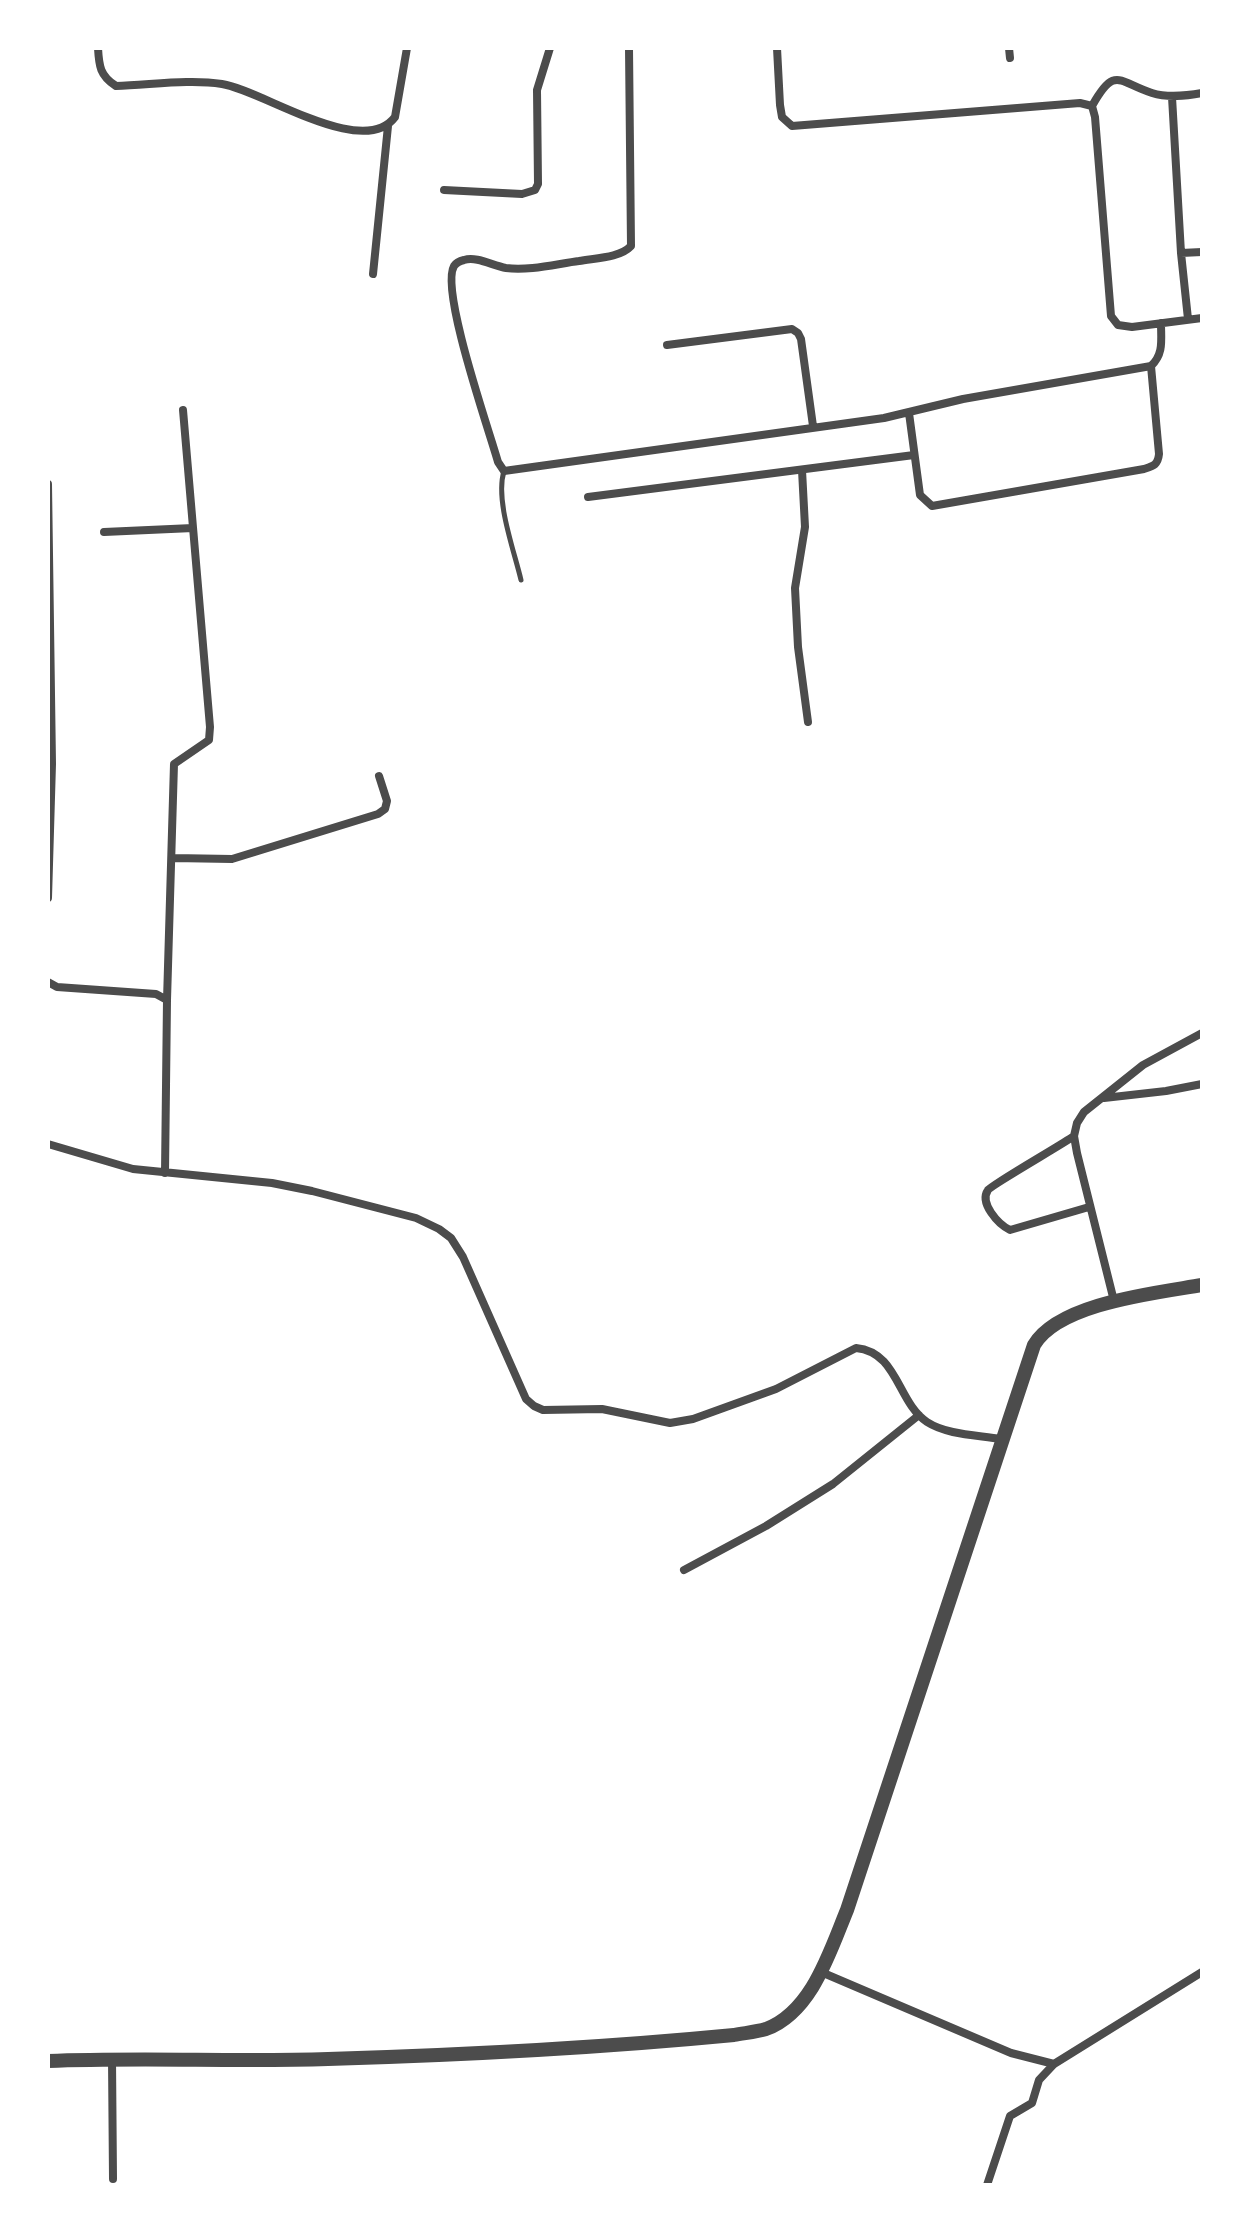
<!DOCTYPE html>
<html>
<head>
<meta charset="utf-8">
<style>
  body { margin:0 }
  #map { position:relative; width:1250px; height:2233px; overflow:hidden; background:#fff; font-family:"Fira Sans",sans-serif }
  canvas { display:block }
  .frame { position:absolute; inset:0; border:50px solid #fff; pointer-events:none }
</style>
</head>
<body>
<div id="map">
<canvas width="1250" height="2233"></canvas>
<div class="frame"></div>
</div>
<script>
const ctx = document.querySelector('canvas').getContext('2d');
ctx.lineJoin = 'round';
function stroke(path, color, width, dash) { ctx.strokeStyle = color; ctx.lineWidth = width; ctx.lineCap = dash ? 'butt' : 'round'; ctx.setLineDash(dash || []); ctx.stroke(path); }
const service = new Path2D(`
  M504 471C495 500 514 550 521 580`);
const minor = new Path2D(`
  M98 48C99 66 100 76 116 86 151 85 189 79 222 84 262 90 363 160 395 117L407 48
  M629 48 631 246C620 258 595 258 579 261 556 264 529 271 506 268 493 266 477 256 464 260 460 261 456 263 454 266 440 290 489 430 498 462L504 471 884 418 963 399 1151 366C1164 354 1161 340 1161 323
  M777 48 780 105 782 117 792 126 1080 103 1092 106 1095 117 1111 316 1118 325 1132 327 1202 318
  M1009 48 1010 58
  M1172 97 1181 253 1188 319
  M1092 106C1115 65 1118 82 1152 93 1168 98 1185 96 1202 93
  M444 190 522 194 535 190 538 184 537 90 550 48
  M1181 253 1202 252
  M373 274 388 126
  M667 345 792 329 798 333 801 339 813 426
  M909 413 920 495 932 506 1144 469C1153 466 1158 465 1159 454L1151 366
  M802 470 805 527 795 588 798 647 808 722
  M48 484 52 764 48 898
  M588 497 914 455
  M104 532 193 528
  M173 858 232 859 378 814 385 809 387 801 379 776
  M48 982 57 987 156 994 167 1000 165 1173
  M167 1000 174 764 209 740 210 727 183 410
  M1104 1098 1166 1091 1202 1084
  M1074 1136C1063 1144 991 1185 988 1190 979 1203 998 1224 1010 1230L1089 1207
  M48 1144 133 1169 272 1183 312 1191 416 1218 439 1229 451 1238 463 1257 526 1399 534 1406 543 1410 602 1409 670 1423 693 1419 776 1389 856 1348C898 1352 897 1402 927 1422 947 1435 978 1435 1001 1439
  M1114 1301 1077 1153 1074 1136 1077 1123 1084 1112 1143 1065 1202 1033
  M684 1570 766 1526 833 1484 919 1415
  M821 1972 1011 2053 1054 2064
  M112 2059 113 2179
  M987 2185 1010 2116 1032 2103 1039 2080 1054 2064 1202 1972`);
const tertiary = new Path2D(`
  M48 2061C141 2057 234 2062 328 2059 464 2055 599 2048 734 2035 744 2033 756 2032 766 2029 812 2012 830 1951 847 1910L1034 1345C1059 1303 1156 1293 1202 1285`);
stroke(service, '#4c4c4c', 5);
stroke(minor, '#4c4c4c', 8);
stroke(tertiary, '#4c4c4c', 14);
</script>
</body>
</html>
